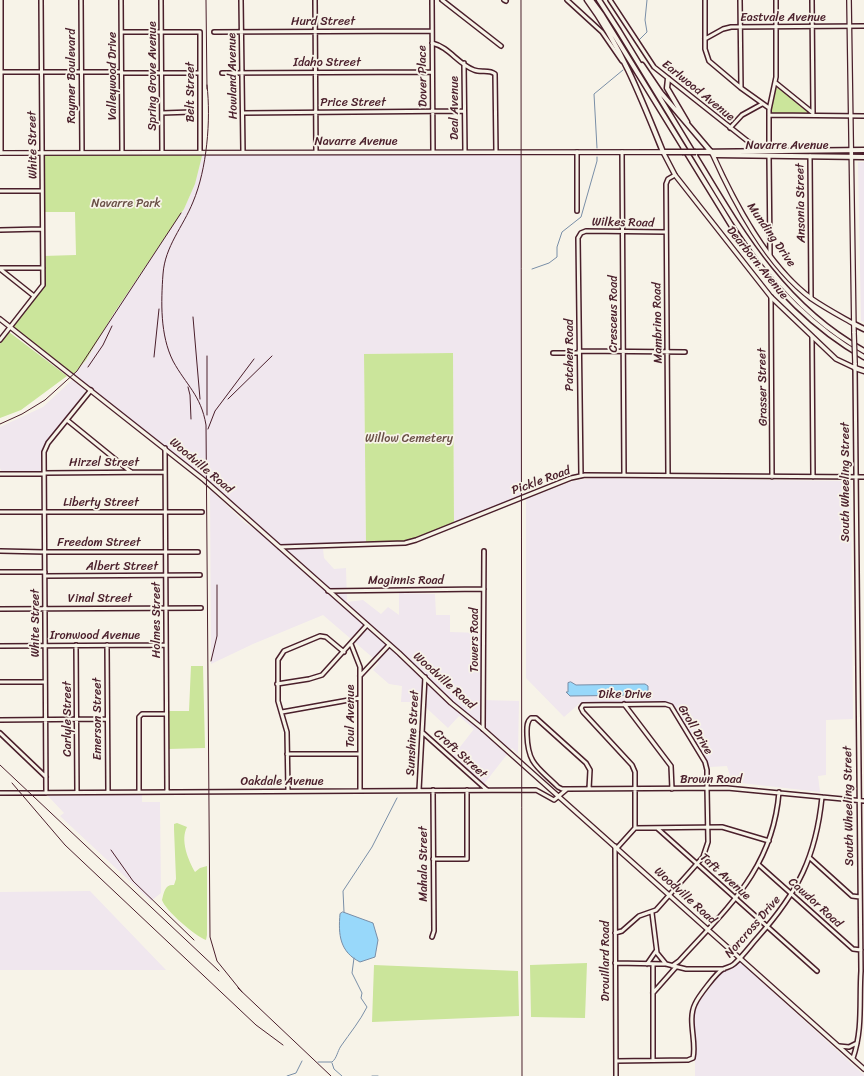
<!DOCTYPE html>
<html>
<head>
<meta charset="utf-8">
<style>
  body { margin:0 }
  canvas { display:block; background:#f7f3e8 }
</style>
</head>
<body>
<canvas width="864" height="1076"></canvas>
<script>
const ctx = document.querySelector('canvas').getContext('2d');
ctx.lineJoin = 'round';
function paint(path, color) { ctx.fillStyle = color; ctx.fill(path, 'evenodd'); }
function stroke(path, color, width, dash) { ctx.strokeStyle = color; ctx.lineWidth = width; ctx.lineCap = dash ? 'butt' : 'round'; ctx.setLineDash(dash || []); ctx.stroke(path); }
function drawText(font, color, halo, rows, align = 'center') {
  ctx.font = font + ' Sriracha,sans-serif'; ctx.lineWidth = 3.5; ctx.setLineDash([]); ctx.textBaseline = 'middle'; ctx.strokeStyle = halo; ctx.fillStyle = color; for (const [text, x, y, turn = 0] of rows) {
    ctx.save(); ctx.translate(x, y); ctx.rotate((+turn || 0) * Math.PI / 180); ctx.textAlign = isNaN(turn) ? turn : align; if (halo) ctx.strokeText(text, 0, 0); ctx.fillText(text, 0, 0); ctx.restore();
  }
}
const built = new Path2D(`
  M203 152H521V497L454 525 453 353 364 354 366 545 285 547 288 549H323L324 558 334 569 346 568 347 602 363 600 381 614 388 607 399 615V593L435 594 436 615H450V632L482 633V700L519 701 518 754 512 748 484 784 453 756 474 729 459 716 448 728 420 702H401L402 686 389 684 373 670 379 663 323 615 253 644 211 664 210 489 245 523 267 536 207 482 73 375 86 360 114 313 184 209 195 184Z
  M858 162H864V322L861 321Z
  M72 380 84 389 85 392 46 443 43 451V471L2 472 0 468V427L43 407Z
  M593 478 851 481 853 719 826 720V775L818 776 820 792 732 782 727 766 710 767 670 702 580 703 564 717 526 678V499L573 481Z
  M142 795V802H160L161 893 151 901 60 816 64 813 48 796Z
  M90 891 166 970H0V892Z
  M739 961 864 1075V1076H695V1011L698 1003 723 971Z`);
const green = new Path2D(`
  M778 87 809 111 808 113H771L770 111 776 89Z
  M203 152 195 184 184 209 114 313 86 360 73 375 10 327 42 287 43 256 76 255 75 212H42V153Z
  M9 332 67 376 21 410 0 418V344Z
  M453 353 454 525 405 543 366 545 364 354Z
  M191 666H203L205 748 168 749V711H189Z
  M177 823 187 827C180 840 188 860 195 872L200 868 207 866V935L206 940C195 936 165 910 162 900 164 892 165 884 174 885L176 879 174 829V824Z
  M587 963 585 1018 531 1017 530 965Z
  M374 965 518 971 519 1016 372 1022Z`);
const water = new Path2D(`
  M571 682 576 685 645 684 648 686V694L646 695 570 696 566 692H568V683Z
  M343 912 373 923 378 940 375 957 360 962C340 952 338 935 340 914Z`);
const stream = new Path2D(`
  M639 40 647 32 645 20 647 0
  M597 148 594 94 623 70
  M532 269 549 263 557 257V247L562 232 581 217 597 161V157
  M344 912 343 891 372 847 397 798
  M318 1062H332C337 1058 337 1052 341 1046 350 1033 360 1021 367 1007L361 998 362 993 352 973 354 958
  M332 1063 334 1069 342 1076
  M287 1076 296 1073 302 1061
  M372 1076H378`);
const minor = new Path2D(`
  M1 0V153
  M81 0 82 152
  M121 0 122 152
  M161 0 162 152
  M241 0 243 152
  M315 0 316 152
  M432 0 433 152
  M442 0 501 46
  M504 0 506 1
  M567 0 602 32 622 61
  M610 0 654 67 750 143 752 151
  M705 0V49L709 61 741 88 769 108
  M740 0 741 88
  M812 0 813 112
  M122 32H200V152
  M214 32 432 31
  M705 39 723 29 731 27 864 26
  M432 43C449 47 458 64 474 70 481 73 489 69 495 74L496 152
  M464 63 465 152
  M0 72H122
  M122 73H200
  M222 73 432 72
  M776 83 813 113
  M162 113 192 112
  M243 113 464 111
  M769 115 864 116
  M730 128 742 115 762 104
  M769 150V110L776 77V0
  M577 152V211
  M622 152 624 475
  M769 156 770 255
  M810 156 811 298
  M0 191H42
  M0 230 42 229
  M0 268H43
  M0 269 34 296
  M771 297 772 477
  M812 337 813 477
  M0 340 43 285 41 0
  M579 351 685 352
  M553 353H579
  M67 420 131 472
  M165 448 167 792
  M44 473 165 472
  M0 474H44
  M668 475 666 184 668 179 675 175
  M581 476 578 238 581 233 586 231 666 232
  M0 512H202
  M280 547 405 543 416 540 571 478 585 475 864 477
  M0 551 45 552H198
  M0 572H45
  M45 576 200 575
  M328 591 484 589
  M0 609 201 608
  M351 644 360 667V791
  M76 645 77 792
  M107 645 108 792
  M0 646 166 645
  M360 676 389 645
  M0 682H45
  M277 684 309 679 322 675 367 625
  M624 704 671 766 672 789
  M282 712 360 698
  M0 720 107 719
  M483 729 484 551
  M422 732 487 790
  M0 733 46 777
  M287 754H360
  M567 789H562L558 787C538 767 528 765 527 735 527 729 526 722 531 718H536L586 763 590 770 589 789
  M635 789V772L632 765 583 712 581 708 583 705 665 704 671 706 705 762 707 770V788
  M419 790 425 677
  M288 791 287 732 278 701V660L284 651 320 636 326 637 344 652
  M139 792V717L142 714H166
  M0 793 536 790 554 800 567 789 727 788 864 801
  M46 793 44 452 48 443 91 390
  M635 828 722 827 769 841
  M657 828 817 971
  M615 846 616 1076
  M617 848 635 828V789
  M810 858 852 896 860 897
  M433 859H467V790
  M759 865 853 949 861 950
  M652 913 657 953 666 964
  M615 933 622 931 639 916 656 910 703 857 708 842 707 788
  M432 937 434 931 433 790
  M615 963 666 964 686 969H724
  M647 964 656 951
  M653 964V1060
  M672 966 679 961C727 908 773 869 779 792
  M653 993 676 967
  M839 1046 849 1047 857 1043
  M853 1058C863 1029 859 1001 861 971L855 368
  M616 1061 688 1060 693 1058C697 1042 687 1020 695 1004 698 997 717 972 723 969 727 967 731 967 734 964 743 956 750 946 758 937 798 892 816 857 822 797`);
const major = new Path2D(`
  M849 0 854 333
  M0 153 663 152 675 175 771 297 836 359 855 368V363
  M712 153C734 202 767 266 812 299 825 308 840 316 854 324
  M0 319 204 480 399 653 451 703 483 729 864 1069`);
const highway = new Path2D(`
  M587 0C621 46 642 100 663 152H682
  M591 0 602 15 736 233C770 283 811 327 864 357
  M599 0 619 31C645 74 671 116 697 159 742 234 784 307 864 351
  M642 65 661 93 712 153 716 155 864 157
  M668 79 667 88 687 122
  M696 152 864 150
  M854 324 864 329
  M855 368 864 371`);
const rail = new Path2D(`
  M206 0 207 89
  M521 0 522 1076
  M207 85C211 120 207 169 193 202 183 227 165 246 163 274 161 302 160 335 173 361 186 385 201 395 206 425L210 937 217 961 242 992
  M193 317 200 399
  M207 356V415
  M154 357 159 309
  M88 367 103 345 112 326
  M188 387 190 395 191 419
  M228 399 272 356
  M0 424 22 414 45 400 77 371 181 213
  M208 429 215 411 254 359
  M211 661 217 636V585
  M0 765 219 971
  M12 783 65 845 256 1025 283 1045
  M111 850 133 881 194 940
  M238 988 331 1076`);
const majorBridge = new Path2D(`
  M854 333 855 363`);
const highwayBridge = new Path2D(`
  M682 152H696`);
const streetNames = [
  ["Eastvale Avenue",783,18],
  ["Hurd Street",323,22],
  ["Idaho Street",327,63],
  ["Raymer Boulevard",72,76,-90],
  ["Valleywood Drive",113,76,-90],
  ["Spring Grove Avenue",153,76,-90],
  ["Howland Avenue",233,76,-91],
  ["Dover Place",423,76,-91],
  ["Earlwood Avenue",698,91,39],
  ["Belt Street",191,92,-90],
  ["Price Street",353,103],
  ["Deal Avenue",455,108,-90],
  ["Navarre Avenue",356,142],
  ["White Street",33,145,-91],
  ["Navarre Avenue",787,146],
  ["Ansonia Street",801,203,-91],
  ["Wilkes Road",623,223,1],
  ["Munding Drive",771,235,55],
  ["Dearborn Avenue",757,263,51],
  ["Cresceus Road",614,314,-90],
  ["Mambrino Road",658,323,-91],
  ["Patchen Road",570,355,-90],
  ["Grasser Street",763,387,-91],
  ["Hirzel Street",104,463],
  ["Woodville Road",201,466,40],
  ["Pickle Road",541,481,-20],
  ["South Wheeling Street",846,482,-90],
  ["Liberty Street",101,503],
  ["Freedom Street",99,543],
  ["Albert Street",122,567],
  ["Maginnis Road",406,581],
  ["Vinal Street",100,599],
  ["Holmes Street",157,620,-90],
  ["White Street",36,623,-90],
  ["Ironwood Avenue",95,636],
  ["Towers Road",475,640,-90],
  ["Woodville Road",444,681,42],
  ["Dike Drive",625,695],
  ["Toul Avenue",351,716,-90],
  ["Carlyle Street",68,719,-90],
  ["Emerson Street",98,719,-90],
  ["Groll Drive",695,730,59],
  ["Sunshine Street",413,733,-87],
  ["Croft Street",460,754,42],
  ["Brown Road",711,780],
  ["Oakdale Avenue",282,782],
  ["South Wheeling Street",849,806,-91],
  ["Mahala Street",424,864,-90],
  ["Taft Avenue",725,877,42],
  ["Woodville Road",685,896,42],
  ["Cawdor Road",815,903,42],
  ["Norcross Drive",753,927,-49],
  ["Drouillard Road",606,961,-90]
];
const parkNames = [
  ["Navarre Park",126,204],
  ["Willow Cemetery",409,439]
];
paint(built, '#f0e7ee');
paint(green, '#cbe59b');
paint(water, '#98d8fa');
stroke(water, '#798ea7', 1);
stroke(stream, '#798ea7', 1);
stroke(minor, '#4a1f2b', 6);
stroke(major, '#4a1f2b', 6);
stroke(highway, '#4a1f2b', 7);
stroke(minor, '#f7f3e8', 3);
stroke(major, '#f7f3e8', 3.5);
stroke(highway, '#f7f3e8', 4);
stroke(rail, '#4a1f2b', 1);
stroke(majorBridge, '#4a1f2b', 6, []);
stroke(highwayBridge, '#4a1f2b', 7, []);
stroke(majorBridge, '#f7f3e8', 3.5);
stroke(highwayBridge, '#f7f3e8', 4);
drawText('12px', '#4a1f2b', '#f7f3e8', streetNames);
drawText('12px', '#6a5047', '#f7f3e8', parkNames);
</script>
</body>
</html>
